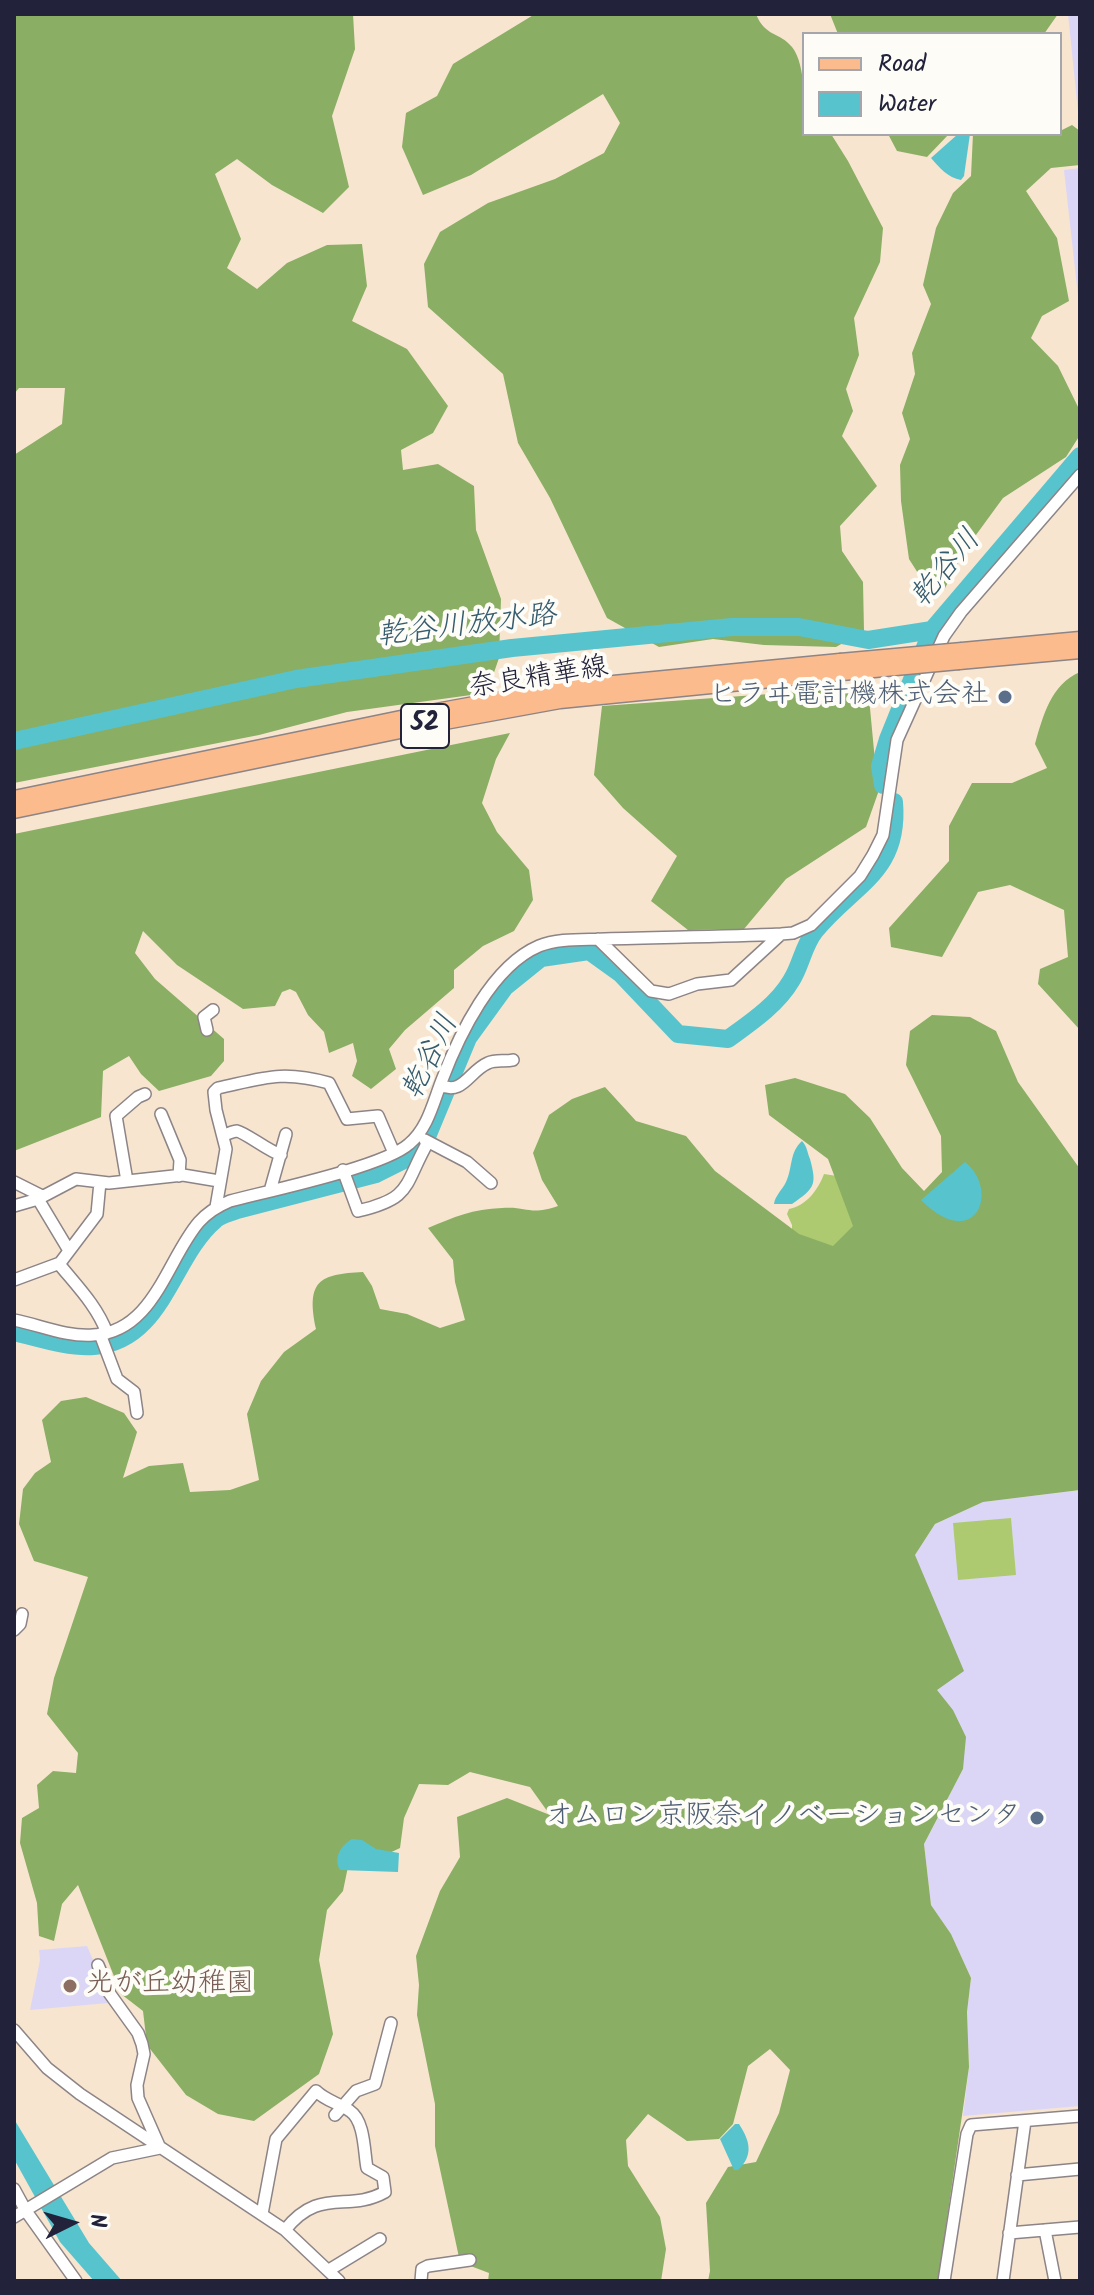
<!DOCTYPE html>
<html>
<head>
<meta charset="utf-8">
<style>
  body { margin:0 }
  #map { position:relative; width:1094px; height:2295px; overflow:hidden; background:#f7e5d0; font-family:Kalam,sans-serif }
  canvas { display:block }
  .frame { position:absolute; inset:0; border:16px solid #22223b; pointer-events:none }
  .legend { position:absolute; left:802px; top:32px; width:260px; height:104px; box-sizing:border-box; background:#fdfcf7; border:2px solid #a5a5ac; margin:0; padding:10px 14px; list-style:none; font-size:24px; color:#22223b }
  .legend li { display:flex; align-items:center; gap:16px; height:40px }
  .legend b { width:40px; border:2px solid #a5a5ac }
  .north { position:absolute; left:32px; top:2183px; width:80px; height:80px; -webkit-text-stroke:6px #fdfcf7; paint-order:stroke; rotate:85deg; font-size:22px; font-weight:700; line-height:32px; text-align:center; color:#22223b }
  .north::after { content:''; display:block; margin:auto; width:28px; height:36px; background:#22223b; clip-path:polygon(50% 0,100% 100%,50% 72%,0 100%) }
</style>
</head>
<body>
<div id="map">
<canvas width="1094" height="2295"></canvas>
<div class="frame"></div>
<ul class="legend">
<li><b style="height:10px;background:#fbbb8d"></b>Road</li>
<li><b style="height:22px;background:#57c4cd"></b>Water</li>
</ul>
<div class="north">N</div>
</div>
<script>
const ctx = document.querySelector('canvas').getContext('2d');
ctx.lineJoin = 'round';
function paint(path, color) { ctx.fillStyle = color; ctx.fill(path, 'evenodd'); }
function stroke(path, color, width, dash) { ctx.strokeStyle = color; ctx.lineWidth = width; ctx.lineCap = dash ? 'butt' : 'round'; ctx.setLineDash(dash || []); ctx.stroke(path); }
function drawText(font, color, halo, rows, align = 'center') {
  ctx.font = font + ' Kalam,"Klee One",sans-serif'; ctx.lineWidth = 8; ctx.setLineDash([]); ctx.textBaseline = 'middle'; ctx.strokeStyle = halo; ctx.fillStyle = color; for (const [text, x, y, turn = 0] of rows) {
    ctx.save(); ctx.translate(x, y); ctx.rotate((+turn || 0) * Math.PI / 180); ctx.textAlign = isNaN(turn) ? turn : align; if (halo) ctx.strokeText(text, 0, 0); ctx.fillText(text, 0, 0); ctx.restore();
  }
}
const built = new Path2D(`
  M1068 14H1080V131Z
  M1080 168V314L1064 170Z
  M1080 1490V2106L963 2116 969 2067 967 2012 971 1978 951 1934 931 1905 924 1844 963 1769 953 1710 936 1690 915 1555 935 1524 983 1502Z
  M87 1946 110 1999 108 2003 30 2010 40 1960 39 1950Z`);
const green = new Path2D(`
  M824 1174 837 1176 858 1216 849 1254 792 1234V1225L787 1214 789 1209C806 1206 818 1190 824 1174Z
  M1011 1518 1016 1575 958 1580 953 1523Z`);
const forest = new Path2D(`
  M14 14H353L355 49 332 116 349 187 323 213 272 185 237 159 215 174 241 239 227 268 257 289 287 263 327 245 362 244 367 286 352 321 407 349 448 406 433 433 401 450 403 470 438 464 474 486 476 530 501 599 499 658 489 687 471 695 347 712 259 735 14 783V455L62 424 65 388H19L14 394Z
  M535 14H756C765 37 780 32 792 47 807 66 804 111 804 134H831L848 161 883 228 880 262 854 318 859 355 846 389 853 411 842 436 877 486 840 526 842 551 863 582 864 631 836 647 764 645 713 639 659 647 607 618 550 498 518 443 503 374 428 307 424 264 440 232 488 203 555 179 604 153 620 123 603 94 471 175 423 195 402 147 406 113 437 96 453 64Z
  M830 14H1058L1044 34H838Z
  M1072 125 1080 131V165L1051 168 1026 191 1057 238 1069 301 1042 316 1031 338 1058 366 1080 411V435L1066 457 1003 498 965 550 944 590 930 592 909 559 901 501 900 465 910 439 902 413 915 374 912 353 931 304 923 285 936 228 953 193 971 176 973 134H1060V131Z
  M888 134H949L927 157 897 151Z
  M1080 672V1030L1038 984 1040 969 1068 957 1064 910 1010 885 978 892 942 957 891 947 889 928 949 861V826L972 783H1012L1047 768 1035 744C1043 716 1051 684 1080 672Z
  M868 687 878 793 866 827 786 879 744 929 688 930 651 901 677 856 623 808 594 775 602 706Z
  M510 733 496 759 482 803 497 832 529 870 533 900 514 931 483 946 454 970V988L405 1030 389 1049 396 1069 371 1089 352 1076 357 1061 353 1043 329 1053 324 1032 308 1015 296 992 290 989 282 992 275 1006 243 1009 177 965 143 931 135 953 155 979 224 1039V1061L211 1076 159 1091 141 1074 129 1056 103 1071 101 1117 14 1151V834Z
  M932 1015 970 1017 996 1031 1018 1082 1080 1169V1490L983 1502 935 1524 915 1555 964 1671 937 1690 953 1710 966 1737 963 1769 924 1844 931 1905 951 1934 971 1978 967 2012 969 2067 938 2281H708L710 2271 706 2203 728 2167 756 2162 779 2113 790 2070 770 2049 748 2066 733 2124 719 2139 687 2141 648 2114 626 2140 628 2166 660 2217 666 2249 661 2281H488L489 2273 460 2262 435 2146V2104L417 2015 419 1985 416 1956 440 1891 460 1857 457 1817 507 1798 550 1815 530 1787 470 1772 448 1785 419 1784 404 1818 400 1848 381 1857 351 1852 343 1891 327 1910 319 1960 333 2034 319 2074 254 2121 218 2114 186 2095 147 2045 143 2011 121 1994 78 1885 62 1904 54 1941 39 1936 37 1903 20 1843 22 1818 39 1808 37 1785 53 1771 76 1773 78 1753 47 1714 54 1678 88 1577 34 1561 19 1524 23 1489 35 1473 51 1462 42 1420 61 1401 86 1397 124 1413 137 1432 123 1478 149 1466 183 1463 190 1492 230 1490 259 1480 247 1414 261 1381 284 1352 316 1329C306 1281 319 1274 363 1272L372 1286 380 1309 407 1314 440 1328 465 1320 455 1282 453 1260 428 1228C454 1217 473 1209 502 1208 528 1206 529 1216 558 1206L542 1180 533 1153 549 1115 572 1099 605 1087 636 1121 686 1136 715 1171 799 1234 833 1246 853 1226 828 1159 769 1115 765 1085 795 1078 845 1094 870 1118 902 1168 924 1191 942 1172 941 1136 906 1065 910 1031Z`);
const water = new Path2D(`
  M958 134H970L964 176 961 180C948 178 939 167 931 158Z
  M802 1141C807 1146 807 1152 810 1159 817 1185 815 1188 792 1204H774C775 1196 782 1190 786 1182 793 1167 789 1153 802 1141Z
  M965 1162C1001 1191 975 1254 921 1200Z
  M352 1839 362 1840 376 1849 399 1853 398 1872 340 1870C333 1858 341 1845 352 1839Z
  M14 2119 89 2243 122 2281H94L60 2242 14 2159Z
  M735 2124H739C750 2141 754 2155 738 2170H734L720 2139Z`);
const river = new Path2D(`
  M14 741 296 679 512 648 732 627H799L868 640 932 630
  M883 785 880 766 888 739 932 630 1080 456
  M14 1332C39 1338 68 1348 94 1346 163 1341 171 1257 215 1220 220 1215 230 1213 237 1210L376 1174 404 1160 426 1139 468 1038 505 987 541 958 589 951 621 974 678 1034 728 1039C750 1023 777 1005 791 981 801 966 803 946 815 931 853 884 900 873 894 802`);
const minor = new Path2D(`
  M598 939 651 991 669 994 697 984 731 980 780 935
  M207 1030 204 1017 213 1010
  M440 1085C463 1096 469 1071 488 1063 496 1059 505 1062 513 1060
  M161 1114 180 1160 179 1176
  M224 1135C228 1134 233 1131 237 1131 246 1133 268 1151 281 1155
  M425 1140 467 1162 491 1183
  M343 1170 358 1211C413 1198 403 1186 428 1142
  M127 1181 116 1116 138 1097 145 1094
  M14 1182 42 1196
  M270 1191 286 1134
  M38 1199 68 1249
  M14 1206 38 1199 76 1179 109 1183 183 1175 219 1181
  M216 1207 226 1149 216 1110 214 1092 218 1088C264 1078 282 1070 329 1083L347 1119 378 1116 394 1153
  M59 1264C77 1286 97 1306 107 1333
  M14 1280 60 1263 97 1214 100 1182
  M14 1320C40 1325 66 1337 93 1335 154 1332 167 1259 199 1222 208 1212 218 1206 230 1201 268 1191 383 1167 409 1144 428 1128 433 1103 442 1080 459 1035 492 966 539 946 558 938 584 940 605 939 663 937 722 937 781 934L793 933 811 925 860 876 873 855 883 835 897 740 944 636 961 612 1080 475
  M100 1334 117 1379 134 1392 137 1413
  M14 1630 20 1624 22 1614
  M14 2030 47 2068 80 2094 285 2230 339 2281
  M335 2115 356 2091 375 2084 391 2023
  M1017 2175 1080 2169
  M14 2189 26 2211 76 2281
  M262 2214 276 2139 316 2091C326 2101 339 2103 350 2111 365 2121 364 2153 367 2168L383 2177 385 2192C347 2213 320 2186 285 2230
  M14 2217 112 2158 160 2148 138 2098 137 2085 144 2054 142 2044 138 2033 110 1994 98 1965
  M1045 2230 1055 2281
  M1009 2233 1080 2227
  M329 2270 380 2239
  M421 2281 422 2269 428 2266 470 2260
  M944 2281 967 2134 971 2125 1080 2116
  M1003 2281 1025 2121`);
const major = new Path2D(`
  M962 650 1080 639
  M959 662 1080 651
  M14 798 425 713 562 688 840 661
  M14 811 434 724 560 701 842 673`);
const majorBridge = new Path2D(`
  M840 661 962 650
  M842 673 959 662`);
const markers = [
  [1005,697,8,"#5c6f8a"],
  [1037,1818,8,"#5c6f8a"],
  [70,1986,8,"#8d6e63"]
];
const shields = [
  [425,726,48]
];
const shieldNames = [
  ["52",425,726]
];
const streetNames = [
  ["奈良精華線",539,680,-9]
];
const serviceNames = [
  ["ヒラヰ電計機株式会社",989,697],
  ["オムロン京阪奈イノベーションセンタ",1021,1818]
];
const educationNames = [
  ["光が丘幼稚園",86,1986]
];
const waterNames = [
  ["乾谷川",948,570,-50],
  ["乾谷川放水路",467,628,-7],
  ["乾谷川",433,1058,-64]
];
paint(built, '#dcd6f6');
paint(green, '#adca71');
paint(forest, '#8aae63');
paint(water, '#57c4cd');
stroke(river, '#57c4cd', 18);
stroke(minor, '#8c8486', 14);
stroke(major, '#8c8486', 17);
stroke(minor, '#fff', 11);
stroke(major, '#fbbb8d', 14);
stroke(majorBridge, '#8c8486', 17, []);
stroke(majorBridge, '#fbbb8d', 14);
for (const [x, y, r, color] of markers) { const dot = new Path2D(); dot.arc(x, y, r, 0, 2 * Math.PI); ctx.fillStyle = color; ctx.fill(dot); stroke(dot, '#fdfcf7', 3); }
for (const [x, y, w] of shields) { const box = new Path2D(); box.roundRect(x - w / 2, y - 22, w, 44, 6); ctx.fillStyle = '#fdfcf7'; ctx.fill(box); stroke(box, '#22223b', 2); }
drawText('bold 26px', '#22223b', null, shieldNames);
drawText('28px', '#22223b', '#fdfcf7', streetNames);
drawText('28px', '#4e5e75', '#fdfcf7', serviceNames, 'right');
drawText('28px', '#785e54', '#fdfcf7', educationNames, 'left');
drawText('italic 30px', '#355b6e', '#fdfcf7', waterNames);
</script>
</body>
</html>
